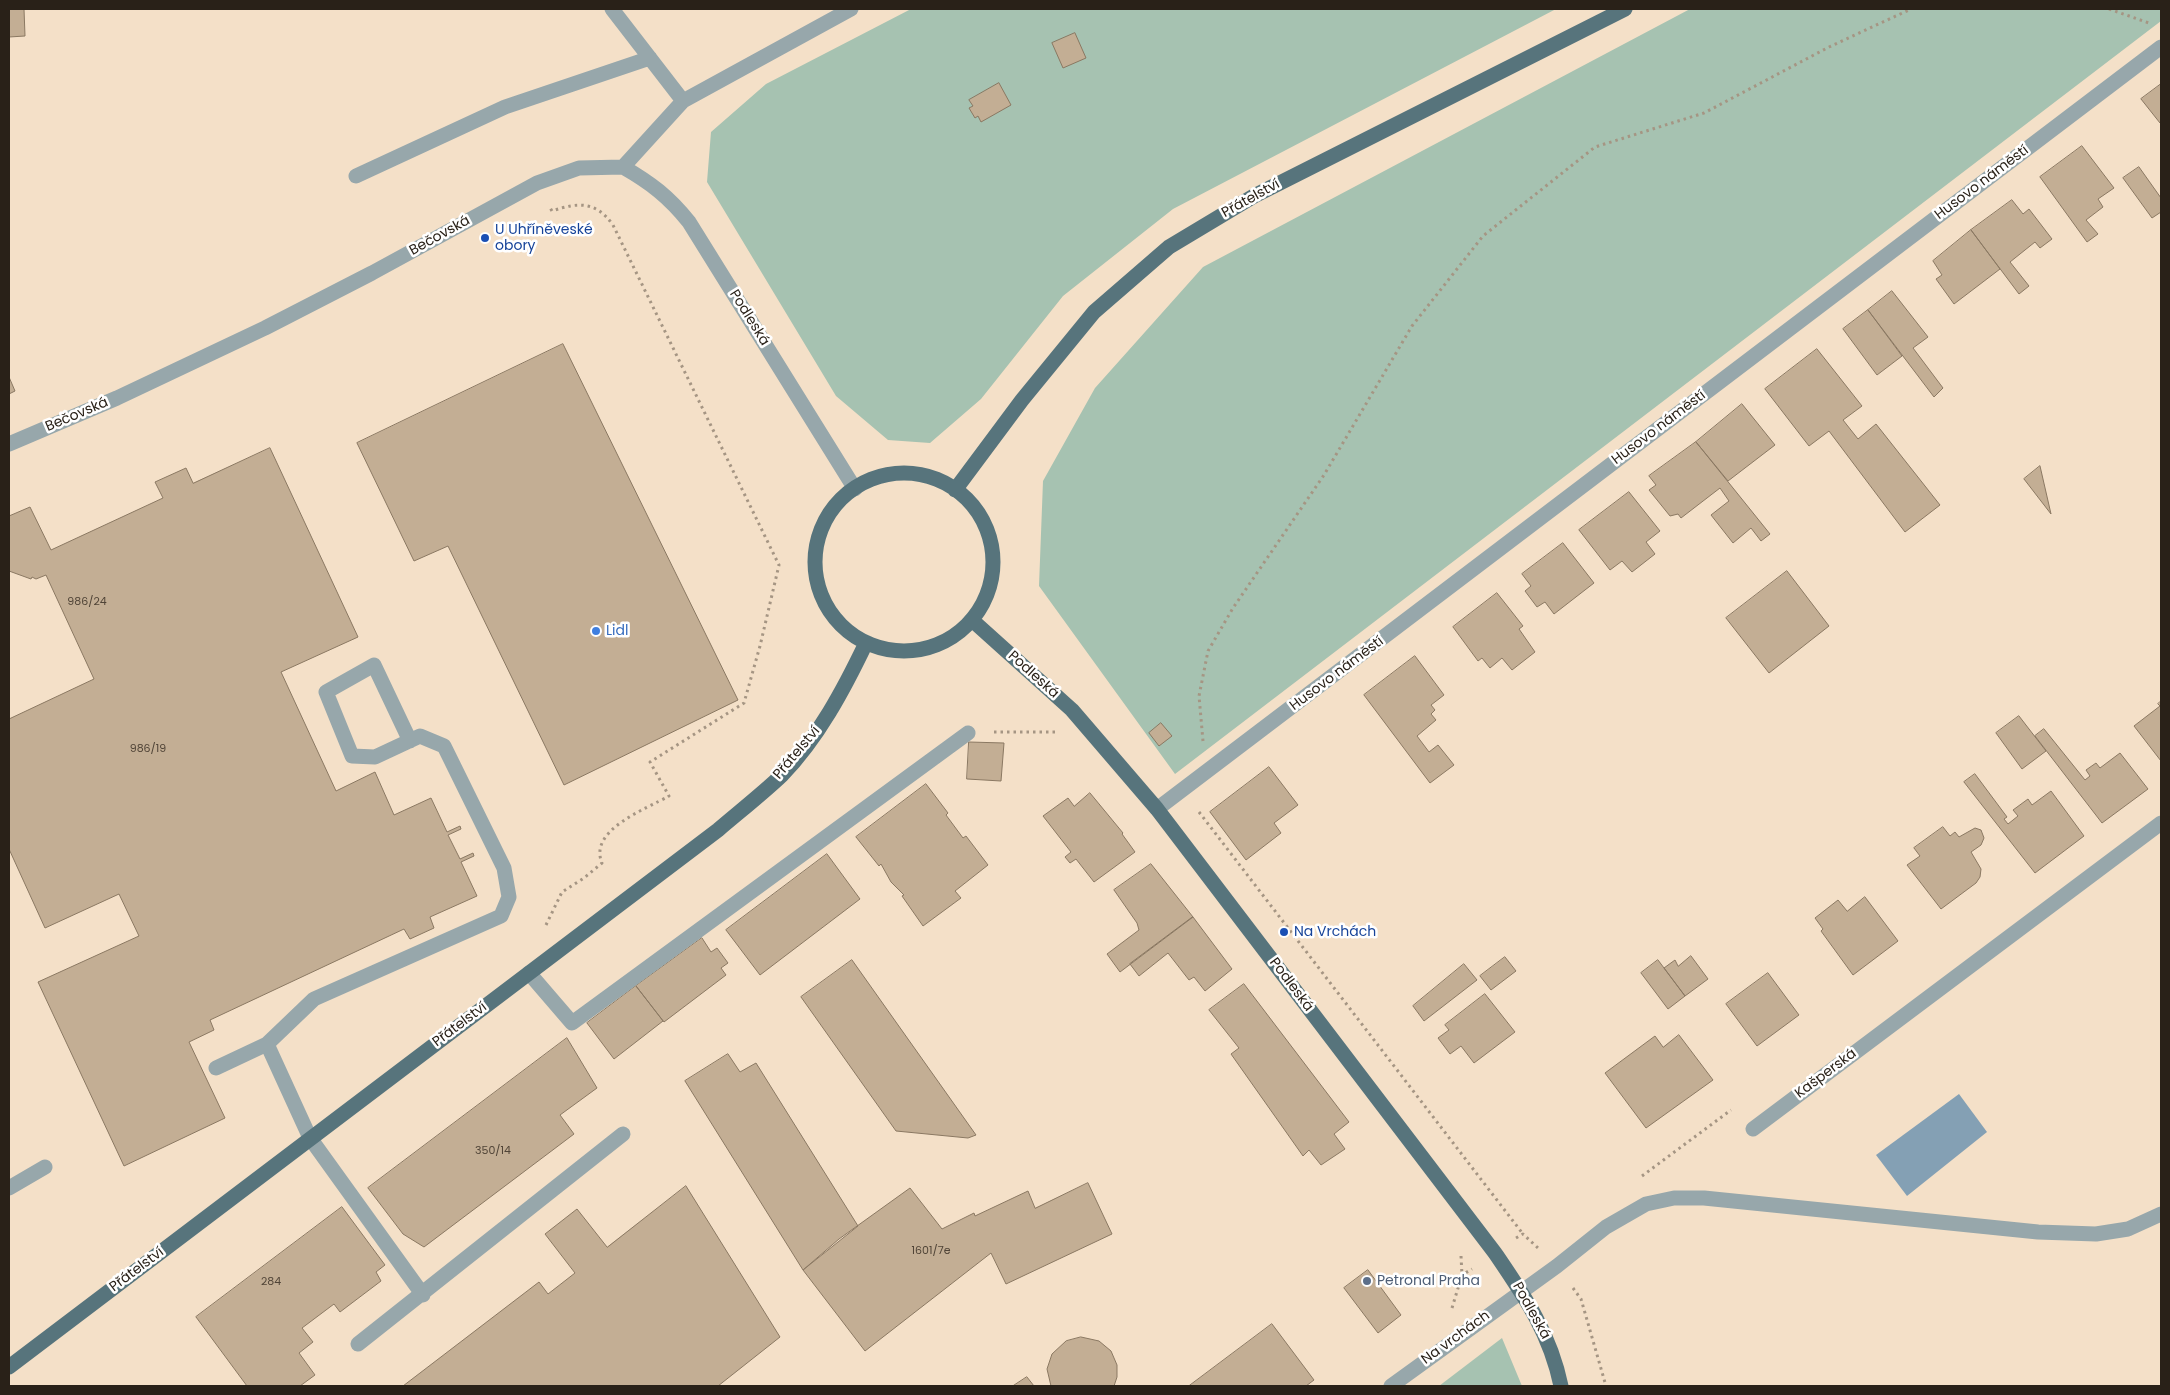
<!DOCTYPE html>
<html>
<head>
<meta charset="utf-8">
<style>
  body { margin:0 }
  #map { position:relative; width:2170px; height:1395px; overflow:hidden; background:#f4e0c8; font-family:Poppins,sans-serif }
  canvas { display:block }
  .frame { position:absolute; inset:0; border:10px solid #292118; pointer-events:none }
</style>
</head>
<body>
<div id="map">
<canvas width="2170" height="1395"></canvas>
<div class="frame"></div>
</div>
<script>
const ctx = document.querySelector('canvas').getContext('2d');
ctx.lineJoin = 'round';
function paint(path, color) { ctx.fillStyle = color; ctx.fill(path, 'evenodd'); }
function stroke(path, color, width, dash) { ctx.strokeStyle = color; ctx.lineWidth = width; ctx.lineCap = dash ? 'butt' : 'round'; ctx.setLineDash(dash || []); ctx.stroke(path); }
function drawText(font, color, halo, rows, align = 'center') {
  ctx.font = font + ' Poppins,sans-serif'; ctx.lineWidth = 5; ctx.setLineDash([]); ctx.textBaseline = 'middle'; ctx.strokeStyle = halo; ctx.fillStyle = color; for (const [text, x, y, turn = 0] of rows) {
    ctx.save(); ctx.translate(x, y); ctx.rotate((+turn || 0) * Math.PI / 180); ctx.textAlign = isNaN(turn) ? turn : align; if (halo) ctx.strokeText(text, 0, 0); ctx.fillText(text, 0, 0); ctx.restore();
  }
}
const green = new Path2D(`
  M911 9H1556L1173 209 1063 296 981 399 930 443 888 440 836 396 707 182 711 132 766 84Z
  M1690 9H2161V21L1175 774 1039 586 1043 481 1095 388 1203 267Z
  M1502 1338 1522 1386H1439Z`);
const water = new Path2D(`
  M1959 1094 1987 1132 1907 1196 1876 1155Z`);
const building = new Path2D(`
  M24 9 25 36 9 37V10Z
  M1075 33 1086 58 1063 68 1052 43Z
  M999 83 1011 105 981 122 978 116 975 118 969 108 973 106 969 100Z
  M2161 84V122L2160 123 2141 99Z
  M2082 146 2114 188 2098 199 2103 207 2086 220 2098 234 2087 242 2040 177Z
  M2139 167 2161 198V212L2152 218 2123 178Z
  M2012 200 2023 214 2029 209 2052 239 2040 248 2035 242 2010 262 2029 286 2019 294 1971 230Z
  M1971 230 2000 269 1954 304 1936 279 1942 275 1933 261Z
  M1892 291 1928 337 1913 348 1943 388 1934 397 1868 310Z
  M1868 310 1902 356 1877 375 1843 329Z
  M563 344 738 700 564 785 448 546 414 561 357 443Z
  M1817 349 1862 406 1843 420 1858 439 1876 424 1940 505 1905 532 1829 431 1809 446 1765 389Z
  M9 377 15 391 9 394Z
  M1742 404 1775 445 1728 481 1696 442Z
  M1696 442 1770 534 1761 541 1751 528 1733 543 1711 515 1729 501 1720 488 1681 518 1678 514 1670 516 1649 490 1656 485 1649 476Z
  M270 448 358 637 281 672 336 791 375 772 394 815 431 798 447 832 460 826 461 829 448 835 460 859 473 853 474 856 461 862 477 896 430 917 434 928 410 939 404 929 210 1020 214 1030 189 1042 225 1118 124 1166 38 982 139 936 119 894 45 928 9 849V719L94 679 46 575 36 579 32 577 31 579 9 571V516L30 507 51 550 163 498 155 482 186 468 193 483Z
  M2040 466 2051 514 2024 479Z
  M1629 492 1660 531 1646 542 1655 554 1632 572 1622 561 1610 570 1579 530Z
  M1563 543 1594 583 1554 614 1545 602 1537 607 1525 591 1531 586 1522 574Z
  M1787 571 1829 626 1769 673 1726 618Z
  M1497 593 1523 626 1519 629 1535 652 1512 670 1502 658 1490 668 1482 658 1478 661 1453 627Z
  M1415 656 1444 695 1431 705 1435 710 1431 714 1436 720 1417 736 1429 752 1438 745 1454 765 1430 783 1364 695Z
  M2160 702 2161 703V761L2134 726 2160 706 2158 704Z
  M2019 716 2046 751 2022 769 1996 733Z
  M1161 723 1172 736 1159 746 1149 733Z
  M2044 729 2085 780 2090 776 2086 770 2096 763 2100 768 2120 753 2148 789 2102 823 2035 736Z
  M969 742 1004 743 1001 781 967 779Z
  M1269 767 1298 805 1274 823 1281 833 1246 860 1210 812Z
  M1975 774 2007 817 2004 819 2008 824 2018 816 2013 810 2028 799 2032 805 2051 791 2084 836 2035 873 1964 782Z
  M926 784 948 813 946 815 963 838 966 836 988 865 955 891 961 898 923 926 902 896 904 895 891 882 881 864 879 866 856 837Z
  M1090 793 1123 833 1122 834 1135 852 1094 882 1076 859 1070 863 1065 857 1071 852 1043 816 1068 798 1074 806Z
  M1943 827 1950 836 1955 832 1959 837 1975 828 1981 830 1984 838 1981 845 1971 852 1981 869 1980 877 1976 883 1941 909 1907 865 1920 856 1914 848Z
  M827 854 860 899 760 975 726 930Z
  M1151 864 1193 917 1120 972 1107 954 1139 930 1137 923 1114 890Z
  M1865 897 1898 941 1853 975 1821 931 1823 929 1815 918 1838 900 1847 911Z
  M1193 917 1232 969 1205 991 1194 977 1189 980 1168 953 1139 976 1130 964Z
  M702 938 711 952 717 948 728 963 721 968 726 975 664 1022 636 986Z
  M1691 956 1708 979 1685 996 1664 968 1675 960 1678 966Z
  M1505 957 1516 971 1491 990 1480 976Z
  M852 960 976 1135 968 1138 896 1131 801 997Z
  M1658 960 1685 996 1668 1009 1641 973Z
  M1464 964 1477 980 1424 1021 1413 1006Z
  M1768 973 1799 1015 1757 1046 1726 1004Z
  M1244 984 1349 1122 1334 1134 1345 1149 1321 1165 1309 1150 1303 1156 1231 1054 1239 1048 1209 1010Z
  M636 986 663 1021 614 1059 587 1023Z
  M1485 994 1515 1032 1474 1063 1461 1046 1450 1054 1438 1038 1449 1030 1445 1025Z
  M1679 1035 1713 1080 1646 1128 1605 1073 1655 1036 1663 1047Z
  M567 1038 597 1088 560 1115 574 1134 424 1247 403 1234 368 1188Z
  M728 1054 740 1072 756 1063 858 1226 803 1270 685 1081Z
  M1088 1183 1112 1234 1006 1284 991 1253 865 1351 803 1270 839 1239 910 1188 942 1229 974 1213 975 1216 1028 1191 1035 1208Z
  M686 1186 780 1337 718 1386H403L539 1282 548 1294 575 1273 545 1234 577 1209 607 1247Z
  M342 1207 385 1265 376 1272 381 1281 340 1312 334 1304 302 1328 313 1342 299 1353 315 1375 300 1386H247L196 1317Z
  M1368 1270 1401 1315 1378 1333 1344 1288Z
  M1272 1324 1314 1380 1306 1386H1189Z
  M1081 1337 1099 1341 1111 1351 1117 1365V1377L1114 1386H1051L1047 1369 1052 1354 1066 1341Z
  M1027 1377 1034 1386H1013Z`);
const path = new Path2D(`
  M2109 9 2149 23
  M994 732H1055
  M1203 741 1199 696 1208 651 1233 608 1324 475 1412 326 1483 236 1595 147 1704 113 1829 47 1911 9
  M1199 812 1523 1234
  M546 925 562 892 584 878 602 863C588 830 646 809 669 796L650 762 744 703 760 646 779 565 613 225C596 201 578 202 552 211L549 206
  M1642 1176 1731 1110
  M1516 1238 1523 1234 1538 1248
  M1461 1256 1462 1275
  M1573 1288 1581 1299 1606 1386
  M1452 1308 1462 1275 1472 1269`);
const minor = new Path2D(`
  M612 9 683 101
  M623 167C651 183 669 197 689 222L855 489
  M356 176 505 107 650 58
  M9 444 117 398 265 328 372 273 537 183 579 168 623 167 683 101 851 9
  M1157 809 2161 47
  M529 973 572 1023 968 733
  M267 1044 310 1138 423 1295
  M216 1068 267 1044 314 999 501 916 509 897 504 868 444 746 420 736 375 757 352 756 326 692 374 665 410 741
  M1753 1129 2161 823
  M9 1188 45 1167
  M358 1344 623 1134
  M1391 1386 1557 1266 1606 1227 1646 1204 1674 1198H1704L2038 1232 2096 1234 2128 1229 2161 1214`);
const major = new Path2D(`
  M815 562a89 89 0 1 1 178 0a89 89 0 1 1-178 0Z
  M955 490 1022 400 1094 312 1169 247 1254 196 1625 9
  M972 620 1072 710 1157 809 1495 1253C1525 1297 1550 1333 1561 1386
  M9 1367 718 830C739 812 762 794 782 775 818 738 844 689 866 643`);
const markers = [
  [485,238,5,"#1a4fb4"],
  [596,631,5,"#3f7fe0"],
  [1284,932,5,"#1a4fb4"],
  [1367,1281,5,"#5c6f8a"]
];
const numberNames = [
  ["986/24",87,602],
  ["986/19",148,749],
  ["350/14",493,1151],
  ["1601/7e",931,1251],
  ["284",271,1282]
];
const streetNames = [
  ["Husovo náměstí",1982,183,-37],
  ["Přátelství",1251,199,-29],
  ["Bečovská",440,236,-29],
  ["Podleská",749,318,58],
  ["Bečovská",77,415,-23],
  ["Husovo náměstí",1659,428,-37],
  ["Husovo náměstí",1337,674,-37],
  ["Podleská",1033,675,42],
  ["Přátelství",797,753,-50],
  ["Podleská",1291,985,53],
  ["Přátelství",460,1025,-37],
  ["Kašperská",1826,1074,-37],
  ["Přátelství",137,1270,-37],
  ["Podleská",1531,1311,61],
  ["Na vrchách",1456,1338,-36]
];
const transitNames = [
  ["U Uhříněveské",495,230],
  ["obory",495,246],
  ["Na Vrchách",1294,932]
];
const shopNames = [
  ["Lidl",606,631]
];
const serviceNames = [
  ["Petronal Praha",1377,1281]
];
paint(green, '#a6c2b1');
paint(water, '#84a0b4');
paint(building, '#c3ae94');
stroke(building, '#8a7862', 1);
stroke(path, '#a59583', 3, [2.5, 4]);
stroke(minor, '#97a7ab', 15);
stroke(major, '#57747c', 15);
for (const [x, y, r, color] of markers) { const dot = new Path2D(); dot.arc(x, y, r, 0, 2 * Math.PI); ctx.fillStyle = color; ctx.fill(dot); stroke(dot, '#fff', 2); }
drawText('11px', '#504437', null, numberNames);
drawText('14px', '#292118', '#fff', streetNames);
drawText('14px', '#164399', '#fff', transitNames, 'left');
drawText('14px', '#366cbe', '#fff', shopNames, 'left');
drawText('14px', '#4e5e75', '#fff', serviceNames, 'left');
</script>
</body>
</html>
